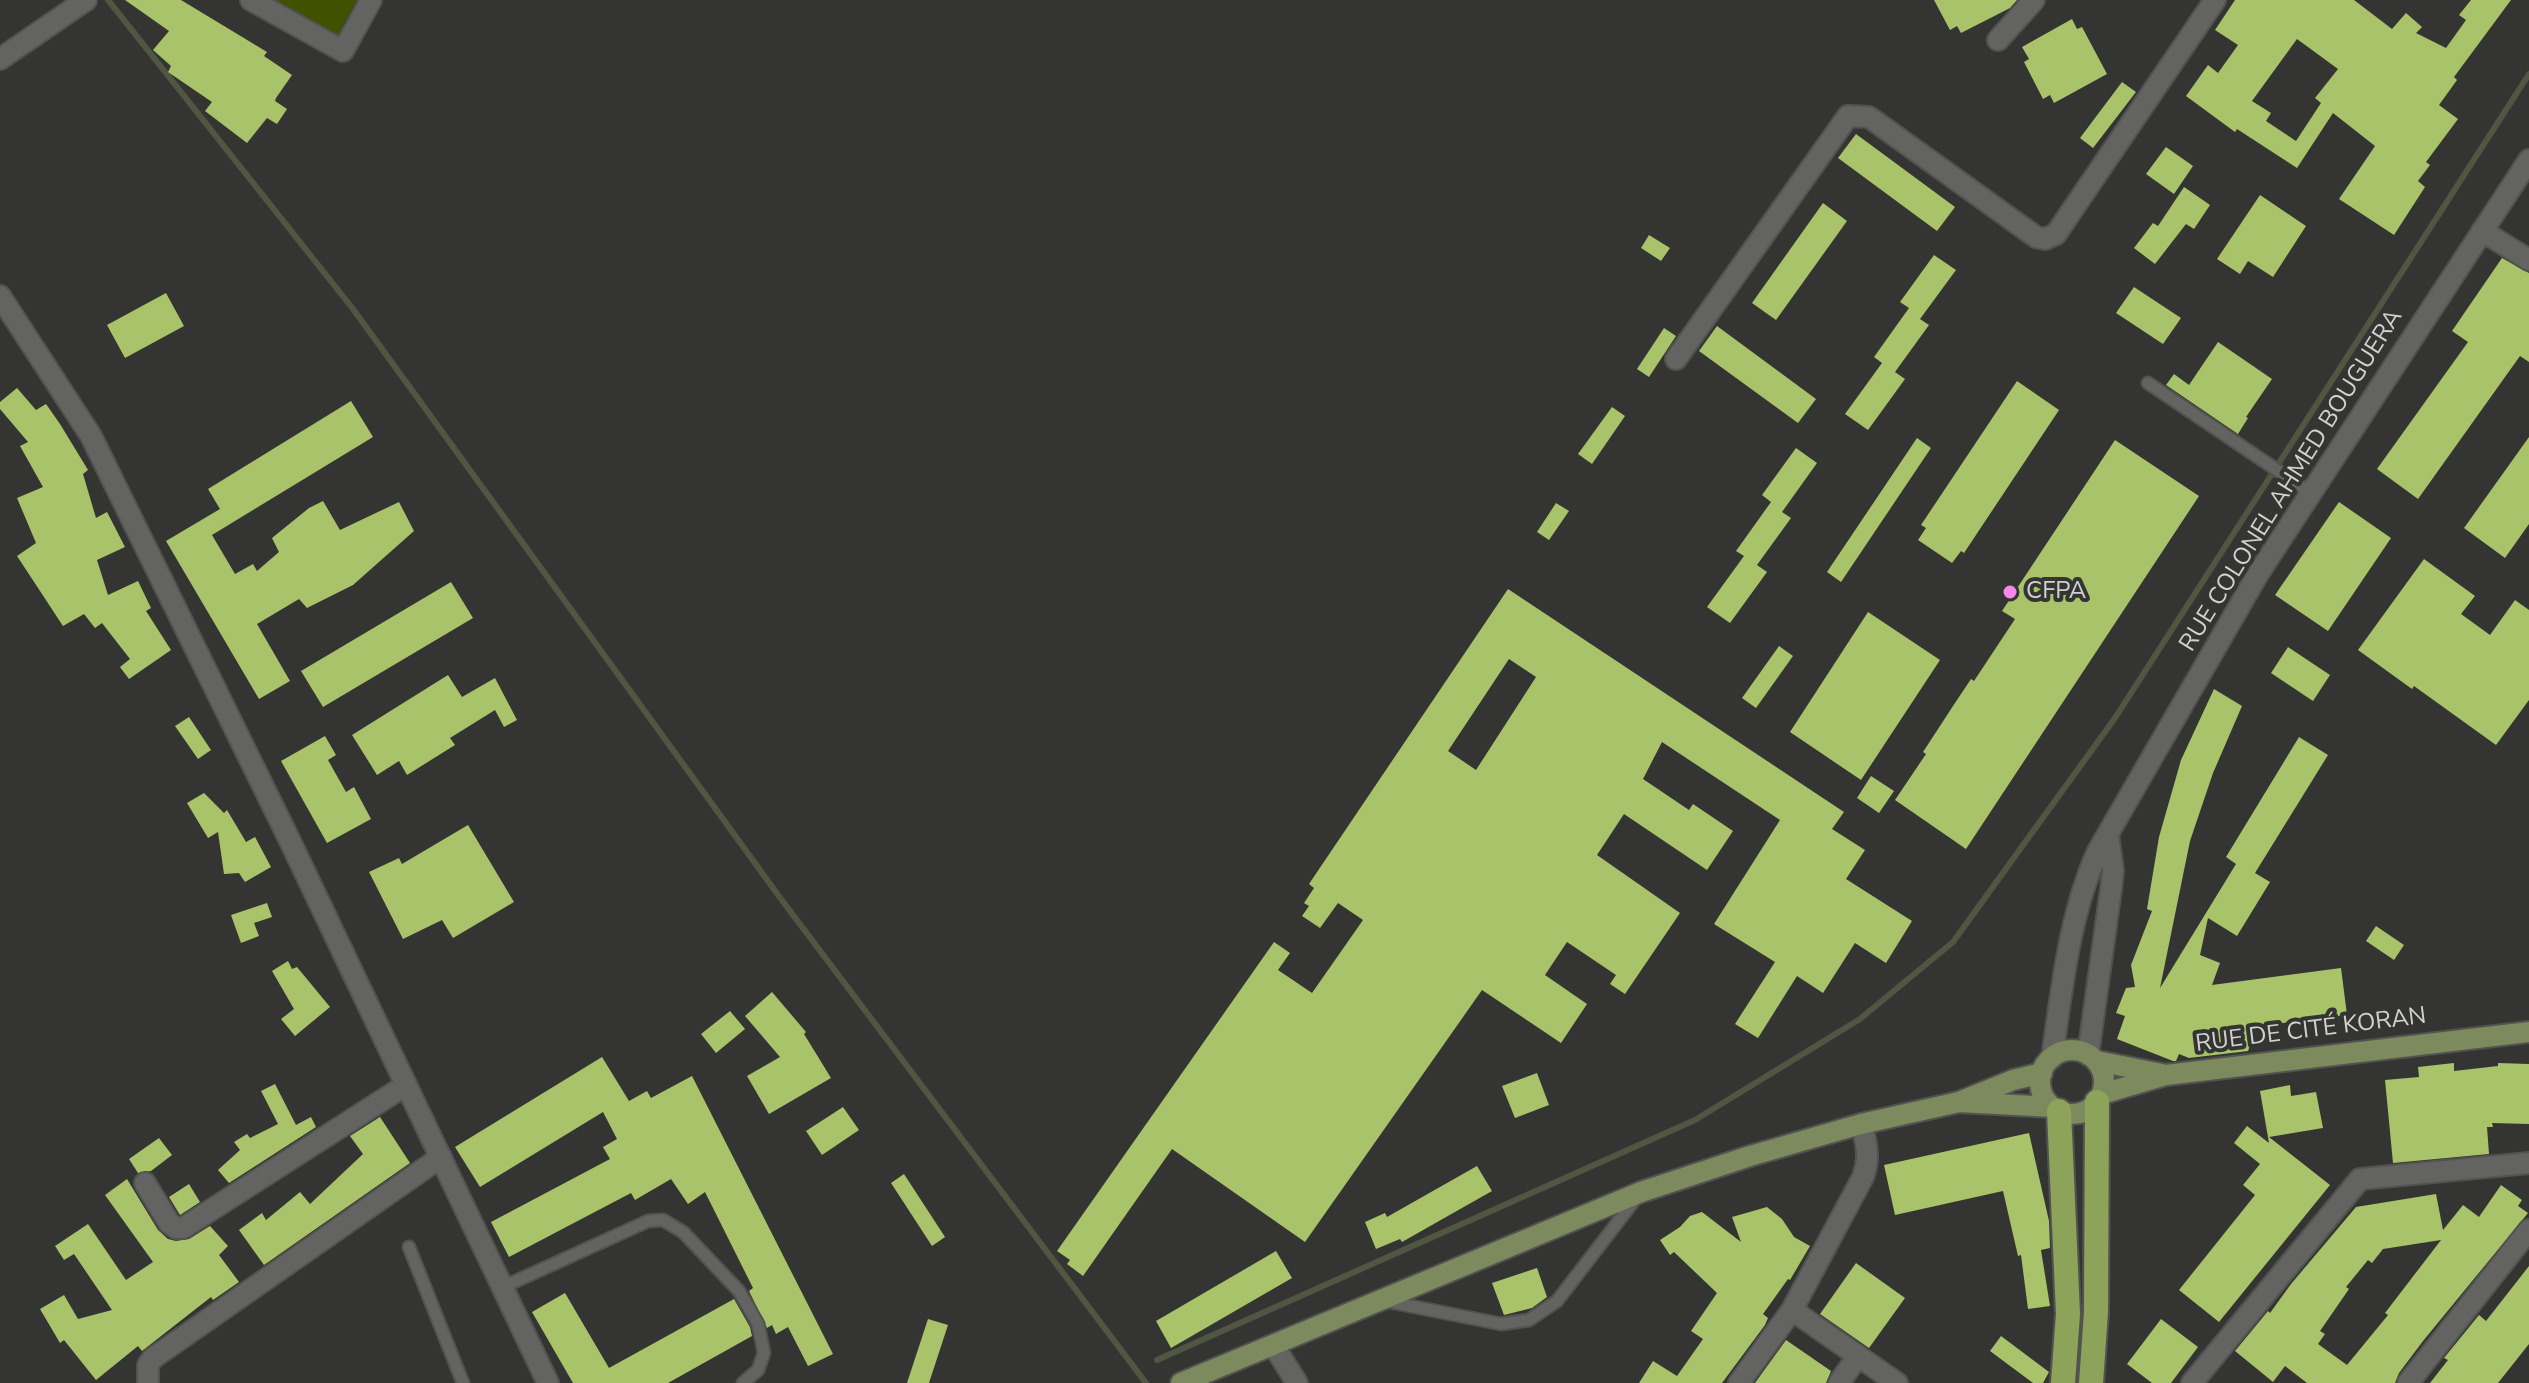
<!DOCTYPE html>
<html>
<head>
<meta charset="utf-8">
<style>
  body { margin:0 }
  canvas { display:block; background:#343532 }
</style>
</head>
<body>
<canvas width="2529" height="1383"></canvas>
<script>
const ctx = document.querySelector('canvas').getContext('2d');
ctx.lineJoin = 'round';
function paint(path, color) { ctx.fillStyle = color; ctx.fill(path, 'evenodd'); }
function stroke(path, color, width, dash) { ctx.strokeStyle = color; ctx.lineWidth = width; ctx.lineCap = dash ? 'butt' : 'round'; ctx.setLineDash(dash || []); ctx.stroke(path); }
function drawText(font, color, halo, rows, align = 'center') {
  ctx.font = font + ' "Nunito Sans",sans-serif'; ctx.lineWidth = 8; ctx.setLineDash([]); ctx.textBaseline = 'middle'; ctx.strokeStyle = halo; ctx.fillStyle = color; for (const [text, x, y, turn = 0] of rows) {
    ctx.save(); ctx.translate(x, y); ctx.rotate((+turn || 0) * Math.PI / 180); ctx.textAlign = isNaN(turn) ? turn : align; if (halo) ctx.strokeText(text, 0, 0); ctx.fillText(text, 0, 0); ctx.restore();
  }
}
const green = new Path2D(`
  M267 0H357L336 38Z`);
const stream = new Path2D(`
  M108 0 353 309 781 899 1146 1383
  M1157 1360 1695 1120 1860 1019 1953 942 2115 718 2529 74`);
const building = new Path2D(`
  M125 0H181L267 52 264 56 292 75 276 98 275 101 287 109 277 124 267 118 247 143 205 111 212 102 168 72 171 66 153 50 169 31Z
  M1934 0H2017L2010 8 1961 33 1957 26 1950 30Z
  M2235 0H2354L2392 29 2406 13 2422 27 2416 33 2446 48 2466 20 2459 15 2471 0H2511L2454 77 2457 80 2439 105 2458 119 2426 162 2430 165 2418 181 2425 187 2394 235 2339 199 2375 146 2333 113 2297 168 2237 129 2235 132 2186 96 2208 65 2218 73 2238 45 2215 30ZM2297 39 2338 69 2315 98 2321 103 2296 141 2266 121 2271 113 2252 101Z
  M2072 19 2077 29 2082 27 2107 74 2054 103 2050 95 2043 99 2024 62 2029 59 2022 47Z
  M2122 82 2136 92 2093 148 2080 138Z
  M1856 134 1955 207 1937 231 1838 158Z
  M2166 147 2193 166 2174 194 2146 174Z
  M2184 187 2210 205 2194 229 2186 224 2155 264 2134 248 2153 223 2158 226Z
  M2260 195 2306 226 2273 277 2248 261 2240 274 2217 259Z
  M1823 203 1847 221 1776 320 1752 303Z
  M1649 235 1670 248 1661 261 1641 248Z
  M1934 255 1956 270 1920 319 1929 325 1895 372 1905 379 1868 430 1845 414 1882 363 1874 357 1909 308 1900 302Z
  M2502 258 2529 273V362L2520 356 2418 499 2377 469 2468 342 2452 331Z
  M2134 287 2181 318 2163 344 2116 313Z
  M166 293 184 326 125 358 107 325Z
  M1717 326 1816 399 1798 423 1699 351Z
  M1664 328 1676 336 1649 377 1637 369Z
  M2218 342 2272 379 2246 417 2248 418 2238 434 2166 385 2174 374 2189 385Z
  M2017 381 2059 410 1964 553 1961 551 1952 563 1918 540 1926 528 1921 525Z
  M17 388 36 410 46 404 60 424 88 470 83 474 96 518 107 512 125 547 97 560 108 595 138 581 151 608 146 611 171 650 129 679 120 667 130 659 102 623 95 628 84 614 63 626 17 556 36 543 17 498 43 487 20 446 28 442 0 409V402Z
  M351 401 373 437 212 535 235 574 253 564 257 571 279 552 272 538 309 508 323 501 340 530 399 502 414 531 353 585 307 608 299 599 257 624 290 681 259 699 166 541 220 509 208 489Z
  M1612 407 1625 416 1592 464 1578 454Z
  M2529 437V524L2505 558 2464 528Z
  M1917 438 1931 448 1841 582 1827 572Z
  M2115 440 2199 496 1966 849 1895 800 1926 754 1923 752 1953 706 1971 679 1974 681 2015 619 2002 611Z
  M1796 448 1817 463 1782 512 1791 518 1757 565 1767 572 1730 623 1707 607 1744 556 1736 551 1771 502 1762 495Z
  M2339 502 2391 538 2328 631 2275 595Z
  M1556 503 1569 511 1549 540 1537 532Z
  M2424 559 2475 596 2461 614 2490 635 2515 600 2529 610V700L2496 745 2414 686 2412 689 2358 650Z
  M451 582 473 618 323 707 301 671Z
  M1508 589 1844 812 1832 829 1865 850 1846 879 1912 921 1886 963 1855 943 1823 993 1797 976 1758 1038 1735 1024 1775 962 1714 924 1780 820 1662 742 1643 779 1689 810 1693 804 1733 831 1707 870 1624 814 1597 855 1680 913 1625 994 1610 984 1616 975 1567 942 1545 975 1587 1004 1561 1043 1482 990 1305 1242 1172 1149 1083 1276 1067 1264 1070 1260 1057 1251 1274 942 1290 953 1278 970 1312 993 1363 920 1338 903 1320 928 1302 916 1309 906 1304 903 1314 888 1309 884ZM1509 659 1536 677 1476 770 1448 751Z
  M1868 612 1940 660 1861 780 1790 732Z
  M1779 646 1793 656 1756 708 1742 698Z
  M2288 647 2330 675 2313 701 2271 673Z
  M448 675 462 697 495 678 517 720 504 727 495 710 450 738 455 745 407 775 399 761 377 775 352 735Z
  M2214 689 2242 706 2213 773 2190 841 2160 988 2236 864 2226 857 2299 737 2328 755 2255 873 2270 882 2237 936 2208 918 2200 955 2220 963 2212 985 2341 968 2347 1015 2251 1027 2253 1038 2248 1051 2189 1058 2179 1054 2176 1061H2173L2117 1039 2125 1016 2116 1013 2126 988 2135 987 2131 965 2152 911 2147 909 2159 837 2181 760Z
  M189 717 211 750 198 759 175 726Z
  M325 736 336 755 328 760 346 792 354 787 371 819 327 843 281 761Z
  M1871 776 1894 791 1879 813 1857 798Z
  M204 793 224 813 227 810 246 842 255 837 271 867 245 882 239 873 224 874 218 832 208 838 187 803Z
  M468 825 514 902 453 938 442 920 403 939 369 872 399 858 402 864Z
  M267 903 272 917 254 923 259 936 241 943 231 915Z
  M2376 926 2404 945 2394 960 2366 941Z
  M288 961 292 969 297 967 330 1007 295 1036 281 1019 294 1009 272 971Z
  M772 992 806 1032 804 1034 831 1078 769 1114 747 1076 780 1057 745 1016Z
  M730 1011 745 1029 716 1053 701 1034Z
  M602 1057 629 1101 647 1091 651 1098 692 1076 833 1354 808 1366 788 1327 776 1334 772 1325 767 1328 749 1291 753 1288 705 1192 688 1204 671 1179 635 1200 631 1193 509 1257 491 1222 610 1159 603 1147 617 1139 603 1112 480 1187 455 1147Z
  M2454 1063V1071L2498 1066V1063L2529 1064V1124L2492 1123 2493 1127H2487L2489 1154 2393 1163 2385 1080 2419 1077 2418 1067Z
  M1537 1073 1549 1105 1515 1118 1502 1086Z
  M275 1084 296 1125 311 1117 316 1127 229 1183 218 1170 240 1150 234 1142 247 1134 250 1138 278 1124 261 1091Z
  M2290 1085 2291 1096 2316 1092 2323 1128 2269 1137 2330 1185 2219 1322 2179 1290 2255 1195 2243 1185 2260 1164 2234 1143 2247 1126 2269 1143 2260 1091Z
  M843 1107 859 1130 822 1155 806 1131Z
  M380 1117 410 1163 264 1265 239 1230 262 1213 266 1220 300 1192 310 1204 363 1154 350 1136Z
  M2029 1133 2049 1221 2050 1248 2041 1250 2050 1306 2028 1309 2021 1255 2018 1256 2003 1191 1895 1215 1884 1165Z
  M159 1138 172 1155 151 1171 138 1173 129 1159Z
  M1477 1166 1492 1191 1402 1242 1400 1239 1376 1249 1365 1222 1385 1213 1387 1217Z
  M904 1174 945 1237 932 1246 891 1183Z
  M127 1179 158 1230 168 1239 176 1241 189 1239 210 1226 228 1246 219 1255 239 1282 213 1300 211 1297 142 1351 138 1346 96 1380 64 1340 60 1343 40 1309 64 1295 78 1319 112 1310 74 1254 64 1260 55 1246 88 1224 126 1280 153 1262 105 1195Z
  M189 1184 200 1202 180 1215 169 1197Z
  M2501 1185 2522 1200 2518 1206 2528 1213 2423 1341 2399 1373 2395 1383H2307L2285 1366 2273 1382 2235 1351 2268 1311 2270 1313 2291 1284 2356 1207 2436 1194 2443 1230 2463 1205 2479 1217ZM2441 1240 2385 1313 2388 1315 2347 1365 2318 1344 2325 1334 2320 1331 2349 1289 2346 1287 2368 1260 2372 1263 2383 1249Z
  M1767 1207 1782 1219 1794 1237 1810 1246 1790 1280 1788 1279 1763 1314 1768 1318 1765 1325 1722 1383H1639L1653 1361 1677 1376 1703 1339 1691 1331 1717 1293 1674 1252 1670 1255 1660 1240 1680 1227 1690 1216 1702 1212 1741 1242 1732 1217Z
  M1276 1251 1292 1278 1171 1348 1156 1321Z
  M1856 1263 1905 1298 1869 1348 1820 1314Z
  M2529 1266V1344L2498 1383H2430L2448 1360 2444 1358 2479 1315 2486 1321Z
  M1537 1268 1547 1297 1532 1308 1504 1315 1492 1283Z
  M565 1293 609 1368 734 1299 750 1327 752 1336 668 1383H573L532 1312Z
  M928 1319 948 1325 929 1383H907Z
  M2161 1319 2198 1347 2171 1383H2152L2127 1364Z
  M2001 1336 2049 1372 2043 1383H2033L1990 1351Z
  M1786 1340 1831 1371 1826 1383H1755Z`);
const service = new Path2D(`
  M2148 383 2311 493
  M409 1247 463 1383
  M503 1287 648 1221 663 1220 683 1232 739 1291 758 1324 764 1353 758 1370 743 1383
  M1385 1301 1501 1324 1529 1320 1557 1301 1637 1197`);
const minor = new Path2D(`
  M1998 40 2034 0
  M2482 231 2529 260
  M1676 359 1848 116 1869 117 2036 237 2045 239 2056 234 2215 0
  M145 1183 169 1223 176 1228H183L406 1085
  M1792 1310 1897 1383
  M1274 1346 1297 1383
  M148 1383V1365L153 1358 441 1157
  M1739 1383 1792 1310 1863 1177C1870 1158 1867 1144 1861 1124
  M1839 1383 1858 1356
  M2192 1383 2360 1179 2529 1163
  M2408 1383 2529 1230`);
const tertiary = new Path2D(`
  M251 0 343 51 371 0
  M0 59 86 0
  M0 296 91 436 290 841 548 1383`);
const secondary = new Path2D(`
  M2088 1055 2111 889 2113 871 2108 835
  M2052 1058C2062 989 2069 915 2098 851L2258 574 2529 160`);
const primary = new Path2D(`
  M2040 1082a32 32 0 1 1 64 0a32 32 0 1 1-64 0Z
  M2097 1061 2162 1074
  M2102 1094 2166 1075 2529 1032
  M1959 1102 2052 1107
  M1181 1383 1641 1192 1750 1156 1861 1124 1959 1102 2013 1080 2042 1073`);
const motorway = new Path2D(`
  M2059 1111 2068 1314 2063 1383
  M2091 1383 2096 1312 2097 1102`);
const markers = [
  [2010,592,8,"#f987e9"]
];
const streetNames = [
  ["RUE COLONEL AHMED BOUGUERA",2292,481,-58],
  ["RUE DE CITÉ KORAN",2311,1031,-7]
];
const poiNames = [
  ["CFPA",2026,592]
];
paint(green, '#405100');
stroke(stream, '#505642', 6);
paint(building, '#a8c369');
stroke(service, '#525351', 15);
stroke(minor, '#525351', 24);
stroke(tertiary, '#525351', 24);
stroke(secondary, '#525351', 24);
stroke(primary, '#525351', 24);
stroke(motorway, '#525351', 28);
stroke(service, '#636461', 11);
stroke(minor, '#636461', 20);
stroke(tertiary, '#636461', 20);
stroke(secondary, '#636461', 20);
stroke(primary, '#7c8a5d', 20);
stroke(motorway, '#8da35a', 24);
for (const [x, y, r, color] of markers) { const dot = new Path2D(); dot.arc(x, y, r, 0, 2 * Math.PI); ctx.fillStyle = color; ctx.fill(dot); stroke(dot, '#343532', 3); }
drawText('24px', '#d1d2d0', '#343532', streetNames);
drawText('24px', '#d1d2d0', '#343532', poiNames, 'left');
</script>
</body>
</html>
